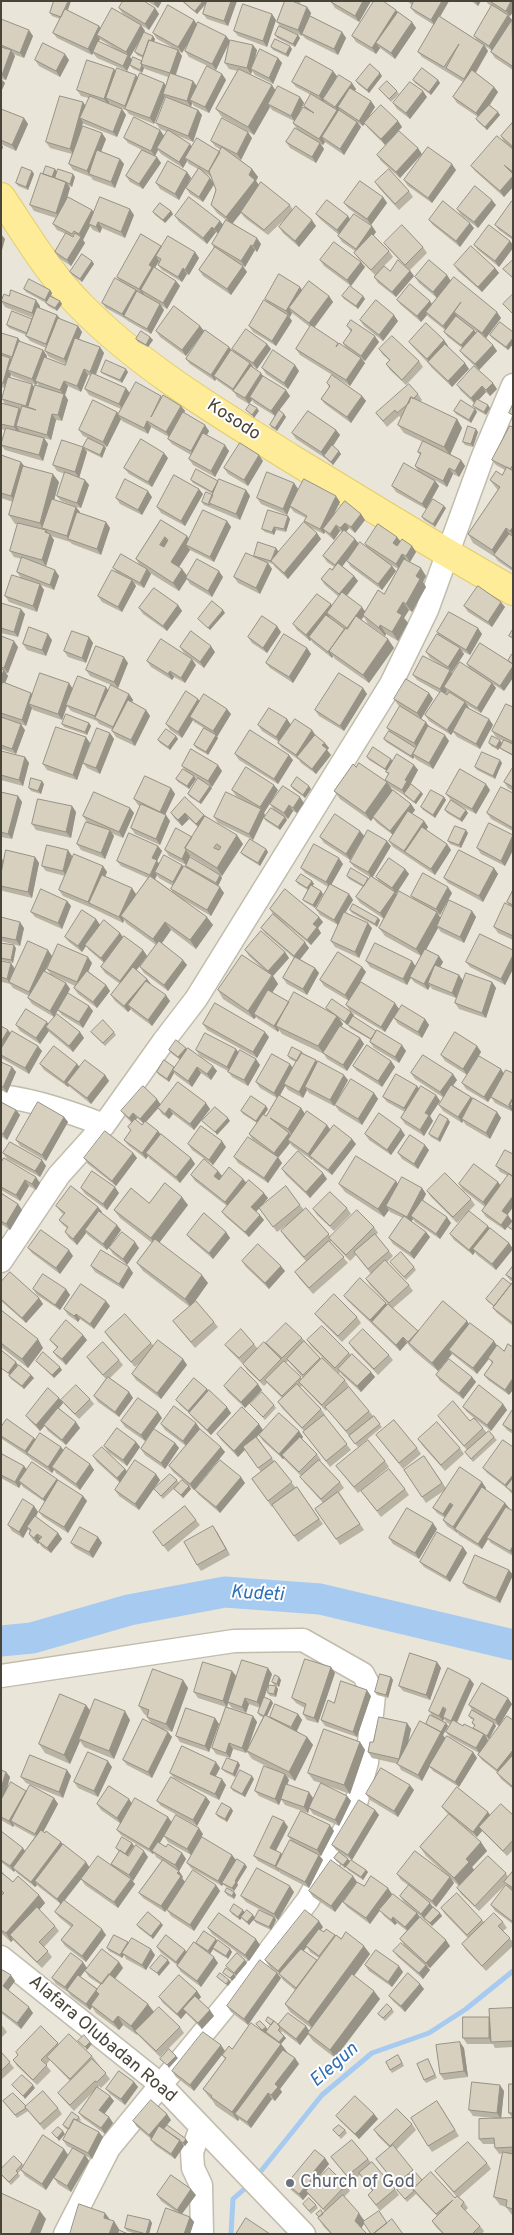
<!DOCTYPE html>
<html>
<head>
<meta charset="utf-8">
<style>
  body { margin:0 }
  #map { position:relative; width:514px; height:2235px; overflow:hidden; background:#f5f3ea; font-family:Overpass,sans-serif }
  canvas { display:block }
  .frame { position:absolute; inset:0; border:2px solid #494438; pointer-events:none }
</style>
</head>
<body>
<div id="map">
<canvas width="514" height="2235"></canvas>
<div class="frame"></div>
</div>
<script>
const ctx = document.querySelector('canvas').getContext('2d');
ctx.lineJoin = 'round';
function paint(path, color) { ctx.fillStyle = color; ctx.fill(path, 'evenodd'); }
function stroke(path, color, width, dash) { ctx.strokeStyle = color; ctx.lineWidth = width; ctx.lineCap = dash ? 'butt' : 'round'; ctx.setLineDash(dash || []); ctx.stroke(path); }
function drawText(font, color, halo, rows, align = 'center') {
  ctx.font = font + ' Overpass,sans-serif'; ctx.lineWidth = 4; ctx.setLineDash([]); ctx.textBaseline = 'middle'; ctx.strokeStyle = halo; ctx.fillStyle = color; for (const [text, x, y, turn = 0] of rows) {
    ctx.save(); ctx.translate(x, y); ctx.rotate((+turn || 0) * Math.PI / 180); ctx.textAlign = isNaN(turn) ? turn : align; if (halo) ctx.strokeText(text, 0, 0); ctx.fillText(text, 0, 0); ctx.restore();
  }
}
const residential = new Path2D(`
  M1 1H513V2234H1Z`);
const stream = new Path2D(`
  M510 1644 513 1640
  M257 2176 322 2095 372 2053 429 2033 466 2009 513 1971
  M231 2234 233 2199 250 2184`);
const river = new Path2D(`
  M1 1641 32 1638 129 1610 225 1592 320 1599 513 1645`);
const minor = new Path2D(`
  M1 1096C38 1101 70 1112 104 1125
  M1 1261 59 1175 104 1125 163 1042 196 999 391 684 427 610 483 456 513 385
  M1 1676 234 1641 303 1640 363 1674 374 1695 367 1762 354 1811 328 1863 308 1900 255 1970 109 2148 65 2234
  M1 1957 160 2084 304 2234
  M201 2127 192 2152 193 2168 201 2185 202 2234`);
const major = new Path2D(`
  M1 197C26 234 49 274 81 306 142 368 219 413 292 459 365 503 438 549 513 591`);
const wall = new Path2D(`
  M54 1H71L67 11 99 26 100 28 141 25 145 31 144 32 155 39 154 42 175 49 157 39 153 33 194 20 197 25 226 36 230 41 257 50 254 63 278 58 282 63 273 84 255 75 252 71 251 74H249L272 85 275 90 300 97 304 103 297 117 305 108 304 106 311 95 296 87 292 82 337 76 333 84 356 89 355 91 371 101 375 107 368 118 398 121 402 127 385 145 368 128 365 124 363 126 358 123 361 127 344 155 325 142 323 145 321 144 324 149 316 163 290 148 286 142 297 129 293 123 294 121 272 110 270 107 254 135 222 117 216 109 238 71 229 69 225 63 229 42 216 70 189 57 185 51 191 39 182 53 179 51 182 56 176 75 193 81 197 86 222 74 226 80 209 113 194 106 192 103 191 107 198 110 202 115 193 142 176 135 192 147 220 152 221 150 215 146 211 141 252 138 241 160 236 157 252 169 258 177 256 181 259 185 290 205 293 210 316 226 299 247 283 233 279 227 289 215 268 235 245 218 241 213 233 223 261 244 257 252 255 250 245 267 239 264 247 272 231 295 203 276 199 270 214 248 212 244 218 234 216 232 207 244 179 222 175 216 220 221 223 225 226 220 217 213 211 205 216 190 214 185 203 202 190 194 186 188 198 169 189 164 187 161 183 168 161 154 158 150 155 156 161 163 143 189 130 182 126 176 142 150 128 143 124 138 160 130 164 136 167 132 160 129 156 123 166 98 165 96 154 124 129 114 126 110 115 106 122 109 126 115 117 137 84 124 83 123 80 134 106 139 101 151 120 159 124 164 115 188 93 180 91 177 73 170 69 164 72 154 50 148 46 142 86 106 89 98 81 96 77 90 116 71H127L97 58 93 53 92 55 57 38 53 33 60 19 52 16 50 13ZM142 37 135 52 137 55 143 58 142 61 132 60 130 57ZM100 39 101 40 117 50 98 42ZM130 65 132 68 142 73 144 68 145 69 168 77 166 85 164 83 138 77 127 71ZM204 172 211 177 214 183 210 178Z
  M147 1H162L158 8Z
  M237 1 228 26 207 19 203 14 207 3 197 14 185 4 183 2Z
  M285 1H301L300 4 307 7 311 13 310 16 342 32 346 38 338 55 306 39 302 35V36L286 29 298 35 300 38 295 47 277 38 275 35 280 26 277 22Z
  M331 1H371L359 22 335 8 331 2Z
  M407 1H449L440 17 477 40 474 36 492 6 488 4 486 1H513V12L510 16H509L512 20H513V70L495 58 491 52V50L485 46 488 51 476 73 494 87 498 92 490 105 500 115 487 130 478 122 476 119 478 117 457 103 453 97 463 82 422 57 418 52 434 25 415 13 411 8 412 5Z
  M471 1H481L478 6Z
  M119 8H155L159 14 149 30 123 14Z
  M398 12 412 22 416 28 395 59 380 48 376 54 356 42 352 36Z
  M1 19 33 36 24 58 13 54 15 56 6 80 1 79 5 83 1 92Z
  M276 20 267 47 238 36 234 31Z
  M271 47 292 49 288 57 273 50Z
  M35 60H69L60 77 39 66Z
  M382 76 369 93 358 84 356 81Z
  M413 80H438L440 83 431 95 415 83Z
  M379 89 397 91 399 94 391 102Z
  M427 97 410 119 397 109 393 103Z
  M1 109 24 118 28 124 16 151 1 144 3 147 1 152Z
  M513 122V187L504 197 475 171 471 166 504 142 501 136Z
  M422 154 400 178 381 161 377 155Z
  M55 169 57 172 55 178 75 177 72 187 69 186 70 188 67 199 92 210 94 213 134 215 125 238 102 228 100 233 93 230 90 226 83 240 85 243 71 266 59 258 55 252 66 234 57 230 53 224 56 218 34 211 30 205 43 174Z
  M456 170 432 203 408 186 404 180Z
  M32 171 34 174 28 190 18 186 16 183Z
  M187 172 191 178 179 200 160 189 156 183Z
  M375 182 409 191 413 197 399 210 379 188Z
  M383 197 387 203 371 225 348 208 344 203Z
  M513 201V240L499 230 495 225Z
  M496 205 478 228 461 215 457 209Z
  M171 211 173 214 165 223 155 215 153 212Z
  M316 214 350 219 372 226 376 232 373 236 389 251 393 257 384 266 390 271 405 266 388 248 384 243 423 247 427 253 410 270 414 276 396 297 378 283 374 277 375 275 358 258 354 253 355 251 342 242 338 236 339 235 320 219Z
  M429 220 474 228 460 247 433 225Z
  M510 241 513 245V248L499 267 478 250 474 245Z
  M161 246V247L195 252 199 258 189 275 187 274 182 282 162 270 158 265 159 261 155 268 176 281 180 286 167 309 160 305 164 310 151 334 128 321 126 319 106 308 102 303 119 280 117 277Z
  M320 260 361 262 365 267 351 286 324 266Z
  M92 261 94 264 82 282 72 275 70 272Z
  M454 265 495 268 499 273 482 292 458 271Z
  M415 277 451 280 501 318 486 338 497 351 479 370 464 356 460 351 462 348 448 337 444 332 445 330 430 318 427 315 421 322 401 305 397 300 432 304 437 298 419 283ZM465 323 477 332 476 333Z
  M24 289 50 290 52 293 51 296 60 301 62 304 57 311 48 306 46 303 26 292Z
  M302 290 329 296 333 302 314 328 339 344 346 348 343 343 351 332 347 326 379 342 365 361 363 360 365 363 350 386 300 355 296 349 310 327 292 313 290 317H289L292 321 276 346 253 332 249 326 267 301 265 299Z
  M342 296H363L365 299 358 309 344 299Z
  M1 301 40 306V308L57 315 60 319 78 326 82 332 79 339 100 347 104 353 96 375 126 388 130 393 161 396 162 397 181 406 185 411 184 413 209 431 207 435 229 451 215 477 193 465 189 459 191 455 172 444 168 439 169 437 151 427 148 434 122 421 121 419 107 447 105 446 106 448 102 458 86 450 87 452 79 478 85 480 89 485 81 508 76 507 80 513 106 522 110 528 101 555 72 544 70 542 51 536 54 540 46 566 38 563 59 576 54 590 41 585 44 590 37 612 9 602 5 596 21 578 17 572 22 559 14 557 10 551 18 524H15L9 515 13 502 1 498V455L59 482 54 500 75 506 61 501 57 496 65 474 57 471 53 465 83 447 88 438 83 436 79 430 117 412 119 414 121 409 89 395 85 389 91 376 88 375 81 392 68 386 65 395 68 400 62 421 56 420 51 440 44 438 48 444 43 461 5 450 1 445 5 430 1 429V403L5 404 2 399 5 388 1 387V333L18 338 20 342 43 350 47 356 46 358 65 365V364L49 357 45 351 46 348 30 341 26 336V335L9 328 7 325 32 319 33 318 5 307ZM11 374 12 376 36 385 37 383 39 386 34 388 32 384 10 378Z
  M360 320 398 321 383 341 364 326Z
  M200 326 204 331 229 347 233 352 235 353 232 349 267 344 271 349 257 369 252 365 254 368 263 376 290 396 279 410 286 417 277 431 272 428 270 425 275 416 254 403 252 400 249 404 237 397 234 392 218 381 216 379 215 381 190 364 186 359 203 333 186 356 160 337 156 331Z
  M513 332V344L508 350 492 338 490 335Z
  M150 337 153 340 148 347 138 342 136 339Z
  M444 340 448 346V347L469 369 452 387 432 368 428 363 413 347 409 342Z
  M379 349 419 361 423 367 406 385 390 370 386 364 390 361 383 355Z
  M262 368 299 371 288 389 266 374Z
  M101 372H128L122 383 103 374Z
  M327 383 362 396 366 401 351 423 325 404 321 399 329 387Z
  M457 385 497 389 490 396 486 392 478 400 490 408 486 415 475 409 477 412 471 423 456 414 454 411 475 408 473 406 474 403 461 391Z
  M418 394 422 400 420 402 457 419 462 428 450 454 461 460 465 466 459 477 453 474 447 487 435 480 439 486 426 509 396 492 392 486 418 471 415 466 420 455 418 452 423 442 404 433 398 425 401 418 399 416 387 427 376 413Z
  M513 427V571L498 561 495 557 473 543 468 534 498 490 496 488 490 480 502 475 505 470 496 465 492 460Z
  M336 430 340 435 333 446 341 454 333 465 325 458 296 439 292 433Z
  M478 432 473 447 465 445 463 442Z
  M168 458 152 487 129 474 124 468Z
  M263 461 248 486 228 474 224 468Z
  M191 480 218 481 246 490 250 496 240 520 204 505 202 502 213 494 193 483Z
  M294 483 298 489 295 495 340 502 334 514H361L365 520 355 533 349 528 346 532 359 544 367 547 365 544 397 537 400 541 412 546 416 552 410 562 426 576 423 582 426 587 412 612 409 610 404 618 408 623 398 641 386 634 385 636 368 624 364 617 361 620 388 639 394 648 369 683 335 659 333 656 332 658 313 643 311 640 310 641 297 630 293 624 332 606 339 597 325 585 321 579 334 567 327 562 323 556 342 532 340 531 334 540 327 534 325 532 324 534 309 527 321 539 288 579 275 567 273 564 264 561 268 563 272 569 260 594 238 583 234 577 255 557 276 548 278 551 277 554 308 526 304 521 306 518 294 512 290 507 287 515 261 504 257 498ZM354 550 347 561 351 567 382 590 396 571 392 566 385 561 398 569 384 594 365 611 347 596 358 581 354 576 342 566Z
  M203 494 185 526 161 513 157 507Z
  M152 497 142 515 120 504 116 498Z
  M446 508 435 527 424 520 422 517Z
  M288 516 290 519 286 532 276 530 274 535 265 532 262 529Z
  M161 520 187 536 189 539 227 521 231 527 214 562 190 550 179 567 182 569 187 576 223 577 212 597 190 584 187 579 179 591 150 573 151 574 144 588 134 583 136 586 122 612 102 602 98 596 116 571 113 568 139 564 136 559Z
  M1 603 25 614 18 637 1 633Z
  M178 605 182 611 167 631 143 614 139 608Z
  M464 606 505 607 492 627 468 612Z
  M281 632 267 653 252 643 248 637Z
  M437 632 482 634 470 655 460 650 464 654 452 672H451L453 674 469 668 467 664 480 643 504 691 493 684 496 688 481 713 467 705 469 709 489 719 493 725 480 749 457 737 453 732 451 735 429 721 425 715 440 693 417 680 413 675 442 666 430 658 426 652 438 634Z
  M1 636 18 647 8 673H6L8 676 5 683 31 693 32 694 73 689 108 690 129 694 133 700 132 702 146 710 150 716 135 746 116 737 112 731 113 730 99 724 97 721 71 711 67 706 62 720 33 710 32 708 26 726 4 718 25 730 16 754 1 749Z
  M89 637 93 643 86 663 68 657 64 651Z
  M52 640 46 656 27 650 23 644Z
  M180 647 215 652 204 668 184 653Z
  M307 648 311 654 293 683 270 668 266 663Z
  M147 661 196 665 185 683 174 677 172 680 151 667Z
  M128 663 118 688 90 676 86 670Z
  M363 688 367 694 344 731 319 716 315 710Z
  M429 693 433 699 421 719 429 726 449 741 433 769 417 760 414 757 413 759 386 742 384 739 390 732 387 728 417 717 398 705 394 699Z
  M200 701 231 714 217 737 218 738 208 755 196 748 194 745 204 728 194 722 193 720 182 738 170 730 166 724Z
  M513 707V756L502 750 500 748 498 750 491 746 489 743H502L503 741 496 737 492 731Z
  M287 719 291 725 312 730 315 735 329 748 327 750 331 755 316 774 301 763 299 760 282 748 278 743 279 742 262 731 258 725Z
  M89 723 91 726 87 735 64 727 62 724Z
  M110 733 114 739 100 774 87 768 83 763 77 780 47 770 43 764 90 743 84 761Z
  M176 736 178 739 170 750 160 743 158 740Z
  M1 751 25 757 29 763 23 786 1 780Z
  M235 754 293 760 278 784 239 760Z
  M367 757 391 759 393 761 414 765 418 770 410 785 421 792 423 794 416 804 406 797 404 795 389 786 393 791 411 804 415 810 412 814 424 821 428 827 426 830 447 844 451 850 435 875 393 847 389 841 393 835 377 823 373 818 371 821 340 799 334 791 387 782 385 780 388 775 387 771 369 760Z
  M502 763 495 779 477 770 475 767Z
  M182 766 222 771 212 787 210 786 212 788 201 804 190 797 188 794 198 779 194 776 196 779 189 789 178 782 176 779 185 770Z
  M513 767V791L508 788 504 782Z
  M44 784 41 794 31 791 29 788Z
  M291 786 311 789 305 798 293 789Z
  M171 788 175 794 165 815 170 821 160 845 135 834 131 828 140 806 138 805 134 799Z
  M232 790H278L264 813 265 815 253 840 218 823 214 817 244 801 236 796Z
  M490 790 476 814 457 804 466 810 468 813 462 822 447 813 445 810 451 800 446 794Z
  M1 792 18 796 22 802 12 839 1 837Z
  M513 793V831L491 819 487 813Z
  M444 797 446 800 435 818 423 810 421 807Z
  M304 803 297 813 293 811 288 819 274 810 270 804Z
  M72 806 76 812 71 838 36 830 32 824Z
  M130 808 134 813 123 838 111 833 114 836 105 859 81 850 77 844 87 822 83 816Z
  M171 813 204 815 243 844 222 876 221 875 222 878 218 886 224 893 211 916 184 900 213 925 196 949 171 930 162 943 187 965 168 991 144 973 140 967 156 945 127 924 124 920 123 923 92 908 63 896 59 890 65 876 46 871 42 866 72 856 70 864 103 866 107 872 105 876 136 894 135 897 148 878 121 866 117 861 158 846 162 851 157 861 159 864 182 865 184 867 187 868 186 866 211 869 190 856 186 865 169 856 165 850 192 837 198 827 189 819 182 826 175 819ZM157 875 159 878 173 886 171 889 173 892 155 879Z
  M285 817 287 820 280 830 266 821 264 818Z
  M360 831 364 836 391 846 373 877 379 881 376 877 405 869 409 874 396 894 395 893 397 895 414 899 411 896 452 893 440 915 438 914 441 918 472 911 476 917 464 943 441 932 438 928 426 949 439 956 443 962 440 967 459 975 463 980 492 982 496 988 486 1018 459 1009 455 1003 462 984 456 998 432 989 430 986 428 990 414 982 411 978 407 985 370 967 366 961H412L415 966 421 956 385 936 379 928 384 919 360 903 356 897 363 887 349 879 347 876 368 878 369 879 370 877 354 867 350 862 362 840 350 860 324 843 320 837Z
  M468 833 461 848 450 844 448 841Z
  M513 835V850L505 866 481 854 477 848Z
  M266 849 268 852 260 866 244 856 241 853Z
  M35 857 39 863 32 898 3 891 2 890 1 892V860L4 861Z
  M343 864 331 884 349 894 353 900 345 912 372 928 359 958 335 947 331 941 338 925 320 915 316 909 328 887 305 873 301 868Z
  M494 868 498 874 483 902 448 883 444 878Z
  M296 881H312L314 884 312 886 321 891 323 894 315 908 305 902 303 900 308 890 298 884Z
  M513 890V940L498 933 494 927 509 905 507 902Z
  M67 901 71 906 62 929 35 917 31 912Z
  M270 909 323 922 318 928 321 933 311 945 283 922 309 948 300 959 315 968 319 973 307 995 287 984 283 978 294 958 265 933 261 928 273 914Z
  M350 910 378 918 380 920 377 927 352 913Z
  M1 917 24 928 20 946 1 941Z
  M96 919 100 925 96 930 120 933 123 937 143 950 147 956 136 970 147 979 150 984 170 1001 152 1026 132 1011 131 1009 128 1012 115 1001 111 995 120 984 105 973 101 967 104 963 89 950 86 946 82 952 69 942 65 937Z
  M1 943 16 948 13 963 1 960Z
  M245 950 285 952 289 958 273 976 278 984 272 992 289 1002 327 1010 326 1008 351 1012 354 1015 347 1025 340 1019 343 1024 341 1027 360 1038 364 1044 347 1071 327 1059 324 1054 282 1034 279 1030 278 1032 258 1019 256 1017 254 1019 223 999 218 990 266 972 249 956Z
  M513 950V969L505 985 470 967 466 962Z
  M52 956 45 971 51 975 47 969 92 963 88 971 106 985 110 991 97 1008 78 994 74 988 75 986 52 975 66 983 70 989 54 1017 32 1004 28 998 29 996 13 988 10 984 2 982 1 985V961L15 969Z
  M362 967 366 972 349 1001 324 986 320 980Z
  M346 1005 399 1009 385 1032 350 1011Z
  M89 1006 93 1011 83 1028 62 1015 58 1010Z
  M394 1018 425 1019 429 1025 422 1038 398 1024Z
  M48 1024 80 1032 84 1038 73 1052 50 1033 49 1031 40 1044 20 1031 16 1025Z
  M203 1024 269 1037 257 1058 207 1030Z
  M348 1025 406 1051 399 1063 374 1048 370 1042 371 1040 350 1028Z
  M1 1026 10 1033 42 1051 29 1074 3 1059 1 1057Z
  M91 1032H114L116 1035 105 1046Z
  M477 1046 481 1052 467 1075 445 1061 441 1055Z
  M186 1048 217 1071 211 1080 201 1073 192 1087 177 1076 174 1073 169 1082 159 1075 157 1072 175 1067 180 1060 171 1053 169 1050Z
  M236 1049 239 1053 260 1065 248 1086 232 1077 228 1071 200 1056 196 1050Z
  M302 1052 303 1053 316 1060 317 1063 348 1080 334 1106 309 1093 307 1090 303 1098 288 1090 285 1086 280 1095 301 1108 305 1114 327 1125 330 1129 356 1144 332 1175 314 1162 312 1159V1160L292 1146 290 1143 278 1158 282 1163 268 1183 238 1163 234 1157 269 1151 253 1140 249 1134 257 1123 243 1114 241 1111 268 1109 264 1115 266 1116 277 1098 260 1088 256 1082 290 1064 293 1068 296 1062 290 1059 288 1056Z
  M391 1061 395 1067 382 1087 357 1071 353 1066Z
  M1 1062 12 1067 16 1072 7 1093 1 1090Z
  M40 1064H77L80 1067 105 1075 109 1081 91 1104 71 1088 69 1086 68 1087 44 1070Z
  M411 1073 457 1080 453 1085 471 1097 473 1099 497 1112 501 1118 490 1139 466 1125 463 1121 462 1123 443 1111 439 1105 444 1098 415 1079Z
  M504 1073H513V1112L495 1103 491 1097 493 1094 488 1102 466 1089 462 1083Z
  M419 1088 436 1095 440 1101 430 1116 433 1121 424 1136 405 1124 401 1118 405 1112 387 1102 383 1097Z
  M374 1093 378 1099 362 1125 339 1111 335 1105Z
  M1 1102 16 1110 20 1115 7 1140 1 1136Z
  M161 1104 210 1109 194 1130 173 1114 169 1119 162 1114 158 1108 146 1122 158 1131 161 1134 191 1158 195 1164 180 1183 150 1159 148 1156 146 1159 128 1145 124 1140 131 1131 128 1127 132 1123 125 1116 121 1111ZM137 1118 143 1123 142 1125 136 1120Z
  M64 1117 68 1122 46 1161 20 1146 16 1140Z
  M450 1122 440 1142 431 1137 429 1134Z
  M365 1134 405 1135 391 1155 369 1140Z
  M188 1144 226 1147 213 1165 192 1150Z
  M429 1150 418 1169 402 1159 398 1153Z
  M3 1153 42 1160 46 1166 40 1177 7 1159Z
  M133 1153 137 1158 116 1186 88 1164 84 1158Z
  M513 1154V1207L507 1215 512 1221 505 1230 486 1217 482 1211 485 1207 463 1190 459 1184 498 1182 501 1186 508 1176 500 1172 496 1166Z
  M1 1163 40 1183 36 1190 29 1186 20 1201 1 1190Z
  M282 1169 327 1179 310 1198 286 1175Z
  M218 1171 222 1176 243 1179 247 1183 268 1198 263 1204 300 1205 304 1210 330 1236 374 1227 378 1233 376 1235 393 1256 387 1262 409 1285 413 1291 393 1308 418 1331 467 1321 469 1324 494 1341 509 1395 488 1380 484 1375 492 1363 489 1359 477 1374 452 1354 438 1371 414 1351 407 1343 400 1351 348 1301 344 1296 387 1305 388 1304 370 1285 366 1279 371 1274 356 1255 350 1261 331 1241 330 1242 348 1263 313 1294 299 1278 295 1272 306 1261 285 1237 281 1231 295 1219 277 1232 259 1208 256 1212 264 1220 249 1237 226 1217 222 1212 227 1206 195 1181 191 1175Z
  M396 1181 398 1184 422 1188 426 1194 423 1200 451 1223 440 1239 415 1222 413 1219 411 1222 426 1232 430 1237 414 1259 393 1244 389 1238 403 1218 390 1212 389 1210 384 1217 345 1192 339 1184Z
  M81 1188 119 1193 107 1210 85 1194Z
  M427 1191 471 1199 475 1205 457 1223 431 1197Z
  M1 1193 18 1204 22 1210 10 1230 1 1224Z
  M149 1203 188 1205 159 1243 208 1283 192 1305 214 1322 218 1327 195 1348 173 1321 190 1307 143 1271 137 1263 152 1243 120 1218 114 1210Z
  M56 1206 98 1207 102 1212V1213L121 1230 107 1250 89 1236 86 1233 77 1245 69 1238 65 1232 67 1228 63 1225 59 1220 63 1214 60 1211Z
  M347 1208 351 1214 334 1231 317 1215 313 1209Z
  M488 1226 489 1229 509 1243 513 1249 496 1270 477 1255 475 1252 473 1255 454 1240 450 1234Z
  M226 1232 230 1238 213 1259 191 1240 187 1235Z
  M28 1248 73 1256 60 1274 32 1253Z
  M109 1248H139L127 1265 113 1254Z
  M242 1261 285 1271 269 1289 246 1267Z
  M390 1262 414 1267 416 1270 406 1280Z
  M91 1266 129 1267 133 1273 123 1289 95 1272Z
  M513 1266V1282L510 1280 506 1275Z
  M1 1282 39 1298 43 1304 26 1323 1 1301Z
  M513 1282V1326L497 1313 493 1308 494 1306 488 1302 486 1299 511 1284Z
  M33 1289H66L70 1295 60 1310 37 1295Z
  M110 1306 94 1329 80 1319 78 1322 68 1315 64 1309Z
  M1 1310 43 1348 28 1368 1 1347Z
  M315 1314 357 1317 361 1323 342 1342 319 1319Z
  M105 1332 151 1343 154 1346 183 1359 187 1365 161 1399 136 1380 132 1374 142 1361 135 1367 109 1338Z
  M302 1338 321 1359 345 1380 349 1386 346 1390 369 1411 382 1427 358 1447 327 1409 326 1411 302 1386 300 1387 321 1409 325 1415H324L351 1450 330 1467 307 1437 303 1432 304 1431 282 1408 278 1402 282 1398 267 1383 264 1386 247 1370 243 1364 229 1350 225 1345 254 1344 258 1349H270L266 1343ZM288 1361 303 1378 302 1379 286 1363Z
  M50 1340H87L66 1365 57 1357 53 1352 57 1348Z
  M307 1340 349 1353 371 1372 375 1377 361 1392 342 1375 340 1372 339 1374 311 1346Z
  M349 1343 389 1355 393 1360 378 1375 353 1349Z
  M87 1357 119 1360 123 1365 110 1378 129 1392 133 1398 119 1417 98 1402 94 1396 106 1379 91 1363Z
  M36 1361 62 1370 54 1378 38 1363Z
  M31 1375 34 1378 24 1389 11 1379 9 1376Z
  M436 1375 472 1377 476 1382 463 1399 440 1381Z
  M224 1386 262 1390 245 1408 228 1392Z
  M207 1389 231 1413 211 1435 193 1418 189 1413 180 1405 176 1400Z
  M59 1398 63 1403 59 1408 80 1428 66 1445 48 1431 45 1426 40 1431 30 1421 26 1416Z
  M90 1399 94 1404 79 1419 65 1405 61 1400Z
  M250 1404 274 1405 276 1408 265 1420Z
  M503 1404 507 1410 491 1431 474 1418 487 1433 494 1437 497 1440 473 1462 465 1452 467 1450 442 1421 438 1416 470 1421 474 1418 467 1412 463 1407Z
  M513 1409V1434L507 1430 503 1425Z
  M162 1418 145 1441 125 1427 121 1421Z
  M196 1423 200 1429 225 1452 194 1490 173 1472 169 1466 186 1446 165 1430 161 1424Z
  M1 1427 36 1439 61 1447 64 1450 90 1464 94 1470 80 1490 56 1473 54 1470 52 1473 31 1459 29 1457 2 1439Z
  M263 1430 257 1437 274 1461 296 1488 297 1487 323 1524 298 1542 273 1506 272 1507 252 1479 261 1472 245 1450 238 1457 221 1440 217 1434Z
  M299 1431 303 1437 302 1439 317 1454 321 1460 320 1461 340 1482 344 1488 339 1492 364 1530 340 1545 315 1509 323 1503 304 1482 301 1476 284 1459H283L263 1441 259 1435Z
  M376 1435 417 1448 421 1454 403 1469Z
  M418 1439 460 1448 464 1454 445 1471 422 1445Z
  M136 1442 140 1447 127 1466 108 1452 104 1446Z
  M175 1443 179 1448 165 1469 145 1455 141 1449Z
  M513 1447V1495L508 1489 487 1473 483 1468Z
  M1 1453 2 1454 24 1466 27 1470 58 1481 83 1496 87 1501 68 1533 43 1517 39 1512 45 1502 23 1487 21 1484 19 1488 1 1478Z
  M93 1456 125 1469 127 1472 160 1480 139 1510 119 1496 115 1490 120 1483 97 1462Z
  M424 1456 446 1488H486L485 1490 505 1503 509 1508 513 1511V1556L491 1543 488 1539 482 1549 459 1535 457 1532V1533L447 1526 443 1520 445 1518 437 1513 433 1508 445 1490 426 1503 404 1470Z
  M385 1461 389 1467 358 1493 336 1466Z
  M177 1480 179 1483 189 1486 191 1489 183 1498 174 1489 179 1484 163 1499 154 1489Z
  M245 1483 220 1513 199 1495 195 1490Z
  M405 1489 409 1495 381 1517 361 1491Z
  M34 1506 38 1512 36 1517 58 1533 62 1539 51 1553 42 1547 39 1543 38 1544 33 1540 29 1534 30 1532 28 1529 23 1538 12 1531 8 1525Z
  M196 1520 200 1525 168 1552 153 1532Z
  M437 1529 419 1559 393 1544 389 1538Z
  M217 1532 230 1555 201 1571 197 1565Z
  M98 1537 102 1543 93 1558 75 1548 71 1543Z
  M463 1547 467 1553 450 1582 424 1567 420 1562Z
  M509 1570 513 1575 500 1603 467 1588 463 1583Z
  M437 1662 441 1668 430 1700 403 1691 399 1686Z
  M232 1671 236 1676 272 1674 264 1697 271 1700 273 1703 267 1716 270 1718 298 1714 302 1720 296 1731 307 1737 313 1745 295 1781 287 1777 289 1780 287 1785 313 1798 310 1807 321 1783 314 1781 308 1773 360 1742 365 1750 350 1794 322 1784 347 1796 351 1801 339 1826 313 1814 309 1808 308 1813 285 1805 281 1799 279 1805 259 1796 255 1791 268 1767 252 1759 247 1752 246 1753 233 1749 230 1758 216 1754 212 1748 226 1707 198 1698 194 1692ZM228 1703 232 1708 246 1713 249 1704 260 1708 258 1713 260 1716 263 1717 248 1748 257 1722 253 1716 227 1707Z
  M335 1673 318 1723 307 1720 303 1714 305 1708 296 1703 292 1698Z
  M391 1677 393 1680 388 1698 377 1695 375 1692Z
  M183 1680 188 1688 172 1732 164 1729 168 1732 172 1737 152 1778 127 1765 123 1760 151 1723 147 1717V1716L144 1714 139 1706Z
  M281 1680 279 1687 274 1685 272 1682Z
  M474 1684 457 1723 463 1726 473 1729 475 1726 472 1723 474 1720 471 1719 469 1716 473 1711 469 1705 512 1704 499 1726 494 1723 496 1726 489 1739 486 1738 488 1740 485 1745 513 1720V1789L501 1779 497 1773V1772L482 1760 478 1755 479 1753 450 1737 446 1732 450 1724 447 1723 444 1719 443 1721 446 1723 448 1726 443 1735 445 1738 436 1754 473 1752 477 1758 459 1787 433 1771 429 1766 422 1781 401 1770 398 1764 372 1758 368 1752 373 1742 407 1723 411 1729 407 1746 432 1716 429 1711Z
  M276 1686 278 1689 276 1697 270 1696 268 1693Z
  M371 1696 357 1737 325 1726 321 1720 334 1703Z
  M90 1711 130 1720 114 1759 84 1747 80 1741 70 1764 45 1753 39 1744Z
  M215 1718 219 1724 209 1752 180 1742 176 1736Z
  M238 1762 240 1765 235 1777 225 1772 222 1769Z
  M112 1767 98 1797 78 1788 74 1782Z
  M220 1768 216 1776 226 1785 219 1800 174 1778 170 1773Z
  M1 1770 6 1772 10 1777 6 1792 27 1791 54 1798 58 1804 43 1832 61 1842 63 1845 64 1900 106 1935 86 1962 65 1946 61 1940 71 1927 59 1917 55 1912 61 1904 39 1887 37 1885 35 1887 17 1873 15 1870 14 1872 1 1862V1831L25 1851 35 1837 15 1826 14 1825 13 1827 1 1820V1800L2 1799H1Z
  M67 1770 71 1776 63 1798 26 1783 21 1777Z
  M254 1779 245 1797 233 1791 231 1788Z
  M414 1790 398 1817 370 1800 366 1794Z
  M206 1797 210 1802 197 1826 161 1806 157 1801Z
  M97 1804H132L168 1817 172 1823 203 1834 191 1855 168 1842 164 1836 160 1843 166 1847 182 1853 186 1859 179 1871H178L183 1877 182 1878 185 1882 165 1912 143 1898 139 1893 162 1861 156 1857 154 1853 153 1854 121 1835 117 1830 121 1824 101 1810Z
  M442 1807 488 1812 490 1816 513 1815V1850L507 1856 482 1831 477 1837 462 1826 487 1851 472 1867 474 1870 506 1873 508 1877 513 1871V1924L495 1911 491 1905 508 1887 506 1884 479 1911 461 1894 457 1888 459 1886 426 1856 420 1847 449 1815 446 1812Z
  M231 1808 233 1811 227 1822 218 1817 216 1814Z
  M375 1810 379 1815 352 1860 339 1852 348 1859 350 1861 366 1870 368 1872 363 1880 348 1870 346 1867 348 1864 345 1868 336 1861 334 1858 339 1852 336 1850 332 1845Z
  M288 1827 276 1851 282 1855 291 1840 288 1836 334 1831 321 1856 319 1855 323 1860 309 1888 280 1873 279 1871V1872L258 1861 254 1856Z
  M132 1843 134 1846 128 1856 148 1857 133 1881H132L135 1884 118 1908 85 1885 81 1879 112 1866 111 1864 119 1852 116 1848Z
  M236 1860 247 1867 237 1883 238 1885 234 1891 236 1895 234 1899 227 1895 225 1892 234 1891 225 1886 223 1884 222 1886 191 1868 187 1863Z
  M1 1870 3 1873 13 1882 39 1895 45 1903 39 1910 55 1926 59 1931 44 1947 52 1957 42 1968 13 1940 11 1942 1 1933V1894L3 1895 1 1893Z
  M397 1874 450 1877 454 1883 436 1907 421 1895 440 1913 442 1916 432 1926 404 1902 400 1896 409 1886 401 1880Z
  M357 1882 335 1912 313 1897 309 1891Z
  M216 1885 220 1891 194 1931 171 1916 167 1910Z
  M364 1886 392 1894 384 1905 417 1913 419 1917 450 1946 430 1968 427 1966 430 1970 423 1979 398 1957 393 1951 404 1945 400 1939 407 1931 397 1923 395 1925 384 1916 380 1910 370 1924 347 1907 343 1902Z
  M294 1892 278 1920 275 1918 276 1920 271 1930 256 1923 254 1920 268 1914 246 1902 241 1896Z
  M441 1908 482 1920 484 1922H503L507 1928 503 1931 513 1942V1946L486 1971 466 1950 462 1944 468 1938 445 1914Z
  M230 1911 253 1915 255 1918 249 1925 241 1918 240 1920 232 1914Z
  M137 1925H163L153 1939 139 1928Z
  M323 1927 321 1930 324 1932 336 1935 370 1954 354 1976 380 1999 335 2058 313 2041 308 2034 300 2045 282 2031 281 2033 286 2038 281 2044 287 2052 295 2058 299 2064 280 2089 282 2092 275 2101 272 2099 251 2128 239 2119 238 2121 216 2106 212 2100 209 2097 203 2089 225 2059 222 2055 261 2029 256 2024 268 2030 271 2026 266 2021 274 2022 279 2025 309 2031 311 2028 290 2012 285 2004 295 1990 283 1980 279 1974 269 1966 265 1960ZM307 1947 310 1952 319 1958 317 1961 303 1951Z
  M208 1928 260 1945 249 1961 212 1934Z
  M217 1941 230 1949 232 1952 228 1959 215 1951 213 1949 210 1954 218 1963 201 1987 181 1972 177 1966V1965L161 1953 157 1947 187 1952 196 1944Z
  M128 1942V1943L155 1955 146 1970 126 1959 124 1955 122 1958 109 1951 107 1948Z
  M119 1962 123 1968 115 1979 154 2012 180 2027 184 2033 160 2057 137 2034V2035L123 2025 119 2030 96 2013 92 2007 90 2010 71 1996 68 1992 56 1984 52 1978 81 1977 98 1989 101 1985 89 1977 85 1971Z
  M365 1965 403 1972 392 1987 369 1971Z
  M1 1969 15 1981 8 1990 33 2013 21 2029 1 2013Z
  M277 1973 281 1978 248 2025 231 2012 227 2006Z
  M420 1984 424 1989 405 2012 393 2001 389 1996Z
  M197 1991 201 1997 198 2000 214 2016 202 2029 186 2013 181 2019 163 2003 159 1997Z
  M513 2008V2047L495 2048 493 2044H467L463 2038 490 2019Z
  M392 2009 394 2012 385 2021 378 2014Z
  M1 2024 7 2032 1 2038Z
  M58 2043 59 2045 92 2056 110 2079 101 2088 99 2086 98 2087 114 2101 104 2114 109 2117 113 2123 105 2134 83 2118 79 2113 95 2090 74 2111 62 2098 58 2093 70 2081 50 2060 46 2065 51 2071 37 2085 17 2066 13 2060 18 2055 16 2052Z
  M464 2048 468 2077 444 2080 440 2074Z
  M225 2051 194 2091 176 2077 172 2071Z
  M1 2052 14 2068 1 2080Z
  M400 2058 404 2066 392 2073 390 2070Z
  M428 2059 437 2078 426 2083 424 2080Z
  M134 2082 138 2087 125 2105 110 2094 106 2089Z
  M513 2084V2153H508L513 2154V2216L512 2215 506 2207 500 2205 494 2197 503 2153 499 2154 495 2148 494 2144H483L479 2139 494 2118 473 2116 469 2110 504 2091 501 2118H512L509 2113Z
  M3 2101 26 2106 58 2108 62 2114 44 2130 28 2111 17 2118Z
  M441 2107 459 2136 432 2152 428 2146Z
  M374 2114 378 2119 359 2139 340 2121 336 2116Z
  M79 2117 81 2120 80 2121 103 2137 92 2159 86 2156 89 2161 71 2192 58 2184 54 2178 73 2149 67 2146 63 2140 68 2130 65 2128 63 2125Z
  M171 2120 167 2125 188 2142 185 2146 182 2144 184 2146 175 2159 155 2145 151 2140V2139L137 2127 133 2121Z
  M412 2124 416 2130 396 2150 415 2174 422 2180 455 2198 456 2196 435 2171 487 2163 491 2169 459 2197 464 2202 468 2208 465 2211 480 2226 484 2231 482 2234H443L436 2227 432 2221 437 2216 416 2194 407 2202 397 2190 399 2188 376 2159 390 2148 378 2136 374 2130Z
  M333 2130H345L347 2133 341 2139Z
  M64 2149 68 2155 46 2190 25 2176 21 2170 18 2173 20 2176 11 2185 1 2175V2169L22 2164 24 2165Z
  M331 2157 368 2159 395 2189 399 2195 380 2211 368 2195 372 2191 360 2175 351 2182Z
  M325 2158 329 2164 315 2182 346 2185 350 2191 344 2197 365 2221 387 2223 403 2234 364 2223 361 2228 367 2234H331L324 2227 318 2218 325 2212 308 2194 303 2200 291 2190 287 2184Z
  M157 2195H196L182 2214 190 2217 194 2222 190 2234H157L175 2211 161 2201Z
  M303 2204 316 2205 318 2208 311 2214Z
  M150 2220 152 2223 149 2234H136L127 2231 125 2228Z`);
const shadedWall = new Path2D(`
  M68 1H71L64 21 62 18Z
  M154 1H162L158 8 154 3Z
  M203 1H208L197 14 195 11Z
  M231 1H237L228 26 224 21Z
  M363 1H371L359 22 355 16Z
  M442 1H449L435 25 431 20Z
  M475 1H481L478 6Z
  M511 1H513V12L510 16 506 11Z
  M307 7 311 13 303 34H302V36L298 30Z
  M155 8 159 14 149 30 145 24Z
  M396 10 400 15 376 43 380 48 376 54 372 48Z
  M272 14 276 20 267 47 263 41Z
  M508 15 512 20 493 52 489 46Z
  M194 20 198 26 182 53 178 47Z
  M412 22 416 28 395 59 391 53Z
  M141 25 145 31 130 57 132 60 127 71 123 66 128 55 126 52Z
  M99 26 103 32 97 35 100 39 92 55 88 49Z
  M29 30 33 36 24 58 20 53Z
  M342 32 346 38 338 55 334 49Z
  M298 35 300 38 295 47 293 44Z
  M153 36 155 39 147 59 144 56Z
  M226 36 230 41 216 70 212 64Z
  M253 45 257 50 252 70 251 69 252 71 251 74 247 68Z
  M484 45 488 51 468 85 464 79Z
  M290 46 292 49 288 57 286 54Z
  M11 50 15 56 6 80 2 75Z
  M178 50 182 56 174 79 170 73Z
  M65 54 69 60 60 77 56 71Z
  M278 58 282 63 273 84 269 78Z
  M142 65 144 68 142 73 140 70Z
  M114 69 118 74 106 98 109 102 108 104 104 99Z
  M333 71 337 76 324 100 323 99 324 101 323 102 319 96Z
  M380 73 382 76 369 93 367 90Z
  M222 74 226 80 209 113 205 107Z
  M136 75 140 81 128 110 125 106Z
  M1 79 5 83 1 92Z
  M438 80 440 83 431 95 429 92Z
  M193 81 197 87 190 100 192 103 191 107 187 101Z
  M164 83 168 89 163 94 165 96 154 124 150 118Z
  M352 83 356 89 342 110 338 107 340 111 322 137 325 142 323 145 319 139 337 110 335 107Z
  M272 85 277 93 268 104 270 107 254 135 248 127Z
  M494 87 498 92 480 119 476 113Z
  M423 91 427 97 410 119 406 113Z
  M300 97 304 103 295 122 291 116Z
  M371 101 375 107 363 126 359 121Z
  M83 102 87 108 80 118 83 122 74 155 70 149Z
  M122 109 126 115 117 137 113 132Z
  M198 110 202 115 193 142 188 136Z
  M498 112 500 115 487 130 485 127Z
  M24 118 28 124 16 151 12 145Z
  M398 121 402 127 385 145 381 139Z
  M357 122 361 127 344 155 340 149Z
  M160 130 164 136 157 148 158 150 155 156 151 151Z
  M248 132 252 138 241 160 237 154Z
  M102 133 106 139 92 175 89 174 87 171Z
  M320 143 324 149 316 163 312 157Z
  M1 144 3 147 1 152Z
  M190 144 194 150 185 158 187 161 183 168 179 162Z
  M418 148 422 154 400 178 396 172Z
  M157 157 161 163 143 189 139 184Z
  M120 159 124 164 115 188 111 182Z
  M452 164 456 170 432 203 428 198Z
  M55 169 57 172 54 181 52 178Z
  M252 169 258 177 256 181 261 188 231 225 226 217Z
  M32 171 34 174 28 190 26 187Z
  M187 172 191 178 179 200 175 194Z
  M73 174 75 177 72 187 70 184Z
  M513 176V185L512 184 513 187 504 197 500 191Z
  M210 178 214 184 203 202 199 197Z
  M66 182 70 188 60 219 56 213Z
  M383 197 387 203 371 225 367 219Z
  M492 200 496 205 478 228 474 222Z
  M130 209 134 215 125 238 121 232Z
  M92 210 96 216 89 224 90 226 83 240 85 243 71 266 67 260 81 237 79 234Z
  M171 211 173 214 165 223 163 220Z
  M348 216 352 222 341 236 337 230Z
  M312 220 316 226 299 247 295 241Z
  M220 221 224 226 219 234 214 229Z
  M98 222 102 228 100 233 96 227Z
  M470 223 474 228 460 247 456 241Z
  M372 226 376 232 360 254 356 249Z
  M212 227 216 232 207 244 203 238Z
  M1 234 5 239 2 250 1 249Z
  M257 238 261 244 257 252 253 246Z
  M510 241 513 245V248L499 267 495 261Z
  M251 245 255 250 245 267 241 261Z
  M161 246 165 252 156 256 159 261 141 290 144 294 143 295 139 289 149 265Z
  M195 252 199 258 189 275 185 270Z
  M92 261 94 264 82 282 80 279Z
  M361 262 365 267 351 286 347 280Z
  M243 266 247 272 231 295 227 289Z
  M183 268 187 274 182 282 178 277Z
  M495 268 499 273 482 292 478 287Z
  M410 271 414 276 396 297 392 292Z
  M447 275 451 281 437 298 433 292Z
  M176 281 180 286 167 309 163 303Z
  M300 287 304 293 289 308 292 313 290 317 286 311Z
  M50 290 52 293 47 303 45 300Z
  M136 290 140 295 124 316 126 320 122 314Z
  M329 296 333 302 313 329 309 323Z
  M363 296 365 299 358 309 356 306Z
  M36 300 40 306 36 319 32 313Z
  M60 301 62 304 57 311 55 308Z
  M430 301 434 307 426 312 427 315 421 322 417 316Z
  M461 302 454 312 458 317 447 331 443 326Z
  M160 304 164 310 151 334 147 329Z
  M497 312 501 318 486 338 482 333Z
  M57 315 62 321 50 350 46 344Z
  M288 315 292 321 276 346 272 341Z
  M394 315 398 321 383 341 379 335Z
  M78 326 82 332 68 365 64 359Z
  M200 326 204 331 186 356 182 350Z
  M474 330 478 335 465 351 461 345Z
  M375 336 379 342 365 361 361 356Z
  M150 337 153 340 148 347 146 345Z
  M18 338 22 344 16 363 12 357Z
  M513 338V344L508 350 506 347Z
  M444 340 448 346 431 365 427 359Z
  M267 344 271 349 257 369 253 363Z
  M493 345 497 351 479 370 475 364Z
  M100 347 104 353 94 378 90 372Z
  M229 347 233 352 214 376 216 379 215 381 211 375Z
  M43 350 47 356 37 382 35 381 37 383 36 385 32 379Z
  M10 358 14 363 8 370 11 374 7 388 3 383Z
  M361 358 365 363 350 386 346 380Z
  M250 363 254 369 237 394 233 389Z
  M465 363 469 369 452 387 448 381Z
  M295 365 299 371 288 389 284 383Z
  M84 369 88 375 81 392 77 386Z
  M126 369 128 372 122 383 120 380Z
  M261 373 265 379 250 397 252 400 249 404 245 398Z
  M64 381 68 386 65 395 68 400 62 421 58 415 64 395 60 390Z
  M493 383 497 389 490 396 486 390Z
  M32 384 36 390 28 407 30 409V411L26 406Z
  M482 386 486 392 475 404 471 398Z
  M126 388 130 394 123 410 119 404Z
  M286 390 290 396 275 416 271 411Z
  M362 396 366 401 351 423 347 417Z
  M488 405 490 408 486 415 484 412Z
  M181 406 185 411 170 438 166 432Z
  M19 408 23 413 16 426 19 430 18 433 14 427Z
  M257 408 259 411 254 418 252 415Z
  M475 409 477 412 471 423 469 420Z
  M117 412 120 416 118 415 121 419 107 447 103 442Z
  M52 414 56 420 51 440 47 435Z
  M284 414 286 417 277 431 275 428Z
  M457 419 462 428 450 455 444 447Z
  M147 421 151 427 148 434 144 428Z
  M205 425 209 431 195 457 191 451Z
  M476 429 478 432 473 447 471 444Z
  M336 430 340 435 325 458 321 452Z
  M44 438 48 444 43 461 39 455Z
  M225 445 229 451 215 477 211 471Z
  M104 446 106 448 102 458 100 455Z
  M83 447 87 452 79 478 75 472Z
  M339 451 341 454 333 465 331 462Z
  M164 453 168 458 152 487 148 482Z
  M259 455 263 461 248 486 244 480Z
  M461 460 465 466 459 477 455 471Z
  M21 462 25 467 15 502 11 496Z
  M449 468 453 474 447 487 443 481Z
  M53 474 59 482 46 530 43 529 40 523Z
  M85 480 89 485 81 508 77 503Z
  M218 481 220 484 214 495 212 492Z
  M435 481 439 486 426 509 422 504Z
  M294 483 298 489 287 515 283 509Z
  M199 489 203 494 185 526 181 521Z
  M246 490 250 496 240 520 236 514Z
  M148 491 152 497 142 515 138 510Z
  M336 496 340 502 325 531 323 529 325 532 324 534 320 529Z
  M444 506 446 508 435 527 433 524Z
  M76 507 80 512 71 540 69 539 67 536Z
  M361 514 365 520 355 533 351 527Z
  M288 516 290 519 286 532 284 529Z
  M227 521 231 527 214 562 210 557Z
  M106 522 110 528 101 555 97 549Z
  M345 523 349 528 344 534 340 528Z
  M336 525 340 531 334 540 330 534Z
  M274 527 276 530 274 535 272 532Z
  M513 527V535L510 531Z
  M506 528 511 537 497 558 492 550Z
  M46 530 49 535 50 534 54 540 46 566 42 560Z
  M317 533 321 539 288 579 284 573Z
  M187 536 193 545H186L190 550 177 570 171 562Z
  M165 537 170 546 166 553 160 545Z
  M397 537 401 542 397 549 393 543Z
  M355 539 359 544 339 571 335 565Z
  M412 546 416 552 410 562 406 556Z
  M276 548 278 551 274 564 272 561Z
  M402 554 406 559 400 570 396 564Z
  M268 563 272 569 260 594 256 588Z
  M392 566 396 571 382 590 378 584Z
  M421 568 426 576 423 582 426 587 412 612 406 604 416 576Z
  M147 569 151 574 144 588 140 583Z
  M182 569 188 577 179 591 173 583Z
  M55 570 59 576 54 590 50 585Z
  M219 571 223 577 212 597 208 591Z
  M354 576 358 581 343 600 339 594Z
  M132 580 136 586 122 612 118 607Z
  M40 584 44 590 37 612 33 606Z
  M403 602 409 610 404 618 408 623 398 641 392 632 397 612Z
  M501 602 505 607 492 627 488 622Z
  M331 604 335 610 327 613 330 617 312 639 309 637 311 640 310 641 306 635Z
  M178 605 182 611 167 631 163 626Z
  M362 607 366 613 351 633 347 628Z
  M21 609 25 614 18 637 14 632Z
  M223 610 225 613 210 630 208 628Z
  M380 625 386 634 385 636 379 628Z
  M277 626 281 632 267 653 263 648Z
  M478 628 482 634 470 655 466 650Z
  M48 634 52 640 46 656 42 650Z
  M89 637 93 643 86 663 82 658Z
  M388 639 394 648 369 683 363 675Z
  M14 641 18 647 8 673 4 668Z
  M211 646 215 652 204 668 200 662Z
  M307 648 311 654 293 683 289 677Z
  M460 648 464 654 452 672 448 667Z
  M329 651 333 656 332 658 328 652Z
  M124 657 128 663 118 688 114 682Z
  M192 659 196 665 185 683 181 678Z
  M513 666V678L504 691 500 686Z
  M4 670 8 676 1 693V677Z
  M450 670 454 676 444 687 447 691 444 695 440 689Z
  M170 671 174 677 172 680 168 674Z
  M69 683 73 689 62 720 58 714Z
  M492 683 496 688 481 713 477 708Z
  M106 687 110 693 97 719 95 716Z
  M363 688 367 694 344 731 340 726Z
  M31 693 35 699 29 704 32 708 26 726 22 720Z
  M429 693 433 699 421 719 417 713Z
  M129 694 133 700 117 732 113 727Z
  M198 699 202 705 190 717 193 720 182 738 178 732Z
  M465 702 469 708 451 735 447 730Z
  M227 709 231 714 217 737 213 731Z
  M146 710 150 716 135 746 131 740Z
  M287 719 291 725 280 742 276 737Z
  M489 719 493 725 480 749 476 744Z
  M426 722 430 728 418 749 414 743Z
  M89 723 91 726 87 735 85 732Z
  M21 724 25 730 16 754 12 749Z
  M312 730 316 736 298 758 296 755Z
  M110 733 114 739 100 774 96 768Z
  M216 735 218 738 208 755 206 752Z
  M445 735 449 741 433 769 429 763Z
  M176 736 178 739 170 750 168 747Z
  M86 737 90 743 77 780 73 775Z
  M500 740 502 743 498 750 496 747Z
  M325 743 329 748 327 750 331 755 316 774 312 769 322 745Z
  M413 754 414 757 413 759 411 756Z
  M289 755 293 760 278 784 274 779Z
  M25 757 29 763 23 786 19 780Z
  M391 759 393 762 387 772 385 769Z
  M500 760 502 763 495 779 493 776Z
  M218 765 222 771 212 787 208 781Z
  M414 765 418 770 410 785 411 787 406 796 402 790 405 780Z
  M194 776 196 779 189 789 187 786Z
  M42 781 44 784 41 794 38 791Z
  M387 782 393 791 371 821 365 813Z
  M486 784 490 790 476 814 472 809Z
  M274 785 278 790 264 813 265 815 253 840 249 834 261 809 260 807Z
  M210 786 212 788 201 804 199 802Z
  M309 786 311 789 305 798 303 795Z
  M171 788 175 794 164 817 160 812Z
  M421 792 423 794 416 804 414 802Z
  M18 796 22 802 12 839 8 834Z
  M300 797 304 803 297 813 293 808Z
  M444 797 446 800 435 818 433 815Z
  M411 804 415 810 394 837 390 831Z
  M289 805 293 811 288 819 284 813Z
  M72 806 76 812 71 838 66 832Z
  M130 808 134 813 123 838 119 832Z
  M466 810 468 813 462 822 460 819Z
  M185 813 189 819 182 826 178 820Z
  M166 815 170 821 160 845 156 839Z
  M204 815 208 821 200 829 196 824Z
  M285 817 287 820 280 830 278 827Z
  M424 821 428 827 410 855 404 851Z
  M110 830 114 836 105 859 101 853Z
  M466 830 468 833 461 848 459 845Z
  M360 831 364 836 350 860 346 854Z
  M237 835 243 844 222 876 217 868Z
  M513 836V850L505 866 501 861Z
  M387 841 391 846 372 878 368 872Z
  M447 844 451 850 435 875 431 869Z
  M158 846 162 851 157 861 161 866 155 872 157 875 154 881 150 875 152 858Z
  M266 849 268 852 260 866 258 863Z
  M68 850 72 856 67 877 63 871Z
  M186 850 190 856 186 865 182 859Z
  M35 857 39 863 32 898 28 892Z
  M339 858 343 864 330 887 326 882Z
  M182 865 186 871 177 888 173 882Z
  M103 866 107 872 93 905 89 903 92 908 88 902Z
  M494 868 498 874 483 902 479 896Z
  M405 869 409 874 396 894 392 888Z
  M220 875 222 878 218 886 216 883Z
  M312 881 314 884 309 891 307 888Z
  M220 887 224 893 211 916 207 910Z
  M448 887 452 893 440 915 436 909Z
  M132 888 136 894 125 919 121 916 124 920 123 923 119 917Z
  M321 891 323 894 315 908 313 905Z
  M395 892 399 898 384 919 380 913Z
  M349 894 353 900 338 925 334 920Z
  M67 901 71 906 62 929 58 923Z
  M472 911 476 917 464 943 460 937Z
  M437 912 442 921 437 926 438 928 422 957 416 949Z
  M207 917 213 925 196 949 190 940Z
  M319 917 323 922 318 928 321 933 311 945 307 940 313 924Z
  M378 918 380 920 377 927 375 924Z
  M96 919 100 925 82 952 78 946Z
  M20 922 24 928 20 946 16 940Z
  M165 922 171 930 159 947 153 939Z
  M368 923 372 928 359 958 355 952Z
  M120 933 124 939 105 964 101 958Z
  M305 942 309 948 298 962 294 956Z
  M14 945 16 948 13 963 11 960Z
  M48 950 52 956 33 997 29 992Z
  M143 950 147 956 124 987 120 981Z
  M285 952 289 958 273 976 278 984 257 1015 254 1014 256 1017 254 1019 248 1011 272 976 268 971Z
  M513 955V969L505 985 501 979Z
  M439 956 443 962 431 984 428 983 430 986 428 990 424 984Z
  M88 957 92 963 81 988 77 982Z
  M183 960 187 965 168 991 164 985Z
  M412 961 416 967 407 985 403 979Z
  M11 963 15 969 10 983 7 979Z
  M362 967 366 972 349 1001 345 995Z
  M315 968 319 973 307 995 303 989Z
  M459 975 463 981 456 998 452 993Z
  M147 979 151 984 128 1005 131 1009 128 1012 124 1006Z
  M492 982 496 988 486 1018 482 1013Z
  M66 983 70 989 54 1017 50 1011Z
  M106 985 110 991 97 1008 93 1002Z
  M166 995 170 1001 152 1026 148 1020Z
  M289 1002 276 1026 279 1030 278 1032 274 1026Z
  M395 1003 399 1009 385 1032 381 1027Z
  M89 1006 93 1011 83 1028 79 1022Z
  M351 1012 354 1015 347 1025 345 1022Z
  M337 1016 343 1024 324 1054 318 1046Z
  M425 1019 429 1025 422 1038 418 1032Z
  M47 1022 51 1028 46 1027 49 1031 40 1044 36 1038Z
  M8 1030 12 1035 1 1055V1042Z
  M80 1032 84 1038 73 1052 69 1046Z
  M265 1032 269 1037 257 1058 253 1052Z
  M360 1038 364 1044 347 1071 343 1065Z
  M402 1045 406 1051 399 1063 395 1057Z
  M38 1046 42 1051 29 1074 25 1068Z
  M477 1046 481 1052 467 1075 463 1069Z
  M186 1048 188 1051 181 1060 178 1057Z
  M236 1049 240 1055 231 1072 227 1067Z
  M256 1059 260 1065 248 1086 244 1080Z
  M316 1060 320 1066 305 1087 307 1090 303 1098 299 1092Z
  M391 1061 395 1067 382 1087 378 1081Z
  M77 1064 81 1069 67 1083 69 1086 68 1087 64 1082Z
  M290 1064 294 1070 278 1099 274 1093Z
  M213 1066 217 1071 211 1080 207 1074Z
  M12 1067 16 1072 7 1093 3 1087Z
  M197 1067 201 1073 192 1087 188 1081Z
  M501 1069 505 1075 488 1102 484 1097Z
  M173 1070 174 1073 169 1082 167 1079Z
  M453 1074 457 1080 444 1098 440 1092Z
  M105 1075 109 1081 91 1104 87 1098Z
  M344 1075 348 1080 334 1106 330 1100Z
  M417 1086 421 1091 408 1114 404 1108Z
  M374 1093 378 1099 362 1125 358 1119Z
  M436 1095 440 1101 430 1116 433 1121 424 1136 420 1130 425 1113Z
  M471 1097 475 1102 462 1119 463 1121 462 1123 458 1117Z
  M157 1099 161 1105 144 1124 140 1119Z
  M206 1103 210 1109 194 1130 190 1124Z
  M510 1105 513 1110V1112L509 1107Z
  M266 1106 268 1109 258 1124 256 1121Z
  M169 1108 173 1114 169 1119 165 1114Z
  M301 1108 305 1114 292 1135 288 1129Z
  M16 1110 20 1115 7 1140 3 1134Z
  M497 1112 501 1118 490 1139 486 1133Z
  M133 1113 137 1118 133 1124 129 1118Z
  M64 1117 68 1122 46 1161 42 1155Z
  M228 1118 230 1121 217 1135 215 1132Z
  M448 1119 450 1122 440 1142 438 1139Z
  M327 1125 331 1131 310 1156 312 1159V1160L308 1154Z
  M401 1129 405 1135 391 1155 387 1150Z
  M158 1131 162 1137 146 1153 148 1156 146 1159 142 1153Z
  M289 1133 293 1139 288 1140 290 1143 278 1158 274 1153Z
  M352 1139 356 1144 332 1175 328 1170Z
  M222 1141 226 1147 213 1165 209 1160Z
  M425 1145 429 1150 418 1169 414 1164Z
  M133 1153 137 1158 116 1186 112 1181Z
  M278 1157 282 1163 268 1183 264 1178Z
  M191 1158 195 1164 180 1183 176 1177Z
  M42 1160 46 1166 40 1177 35 1171Z
  M218 1171 222 1176 218 1181 214 1176Z
  M323 1173 327 1179 310 1198 306 1192Z
  M36 1177 40 1183 36 1190 32 1184Z
  M243 1179 247 1184 229 1208 225 1202Z
  M25 1180 29 1186 20 1201 16 1195Z
  M396 1181 401 1189 386 1206 389 1210 384 1217 378 1209Z
  M498 1182 502 1188 487 1208 483 1202Z
  M115 1187 119 1193 107 1210 103 1204Z
  M422 1188 426 1194 413 1218 411 1216 413 1219 411 1223 407 1217Z
  M264 1193 268 1198 255 1213 251 1207Z
  M513 1196V1207L506 1217 502 1211Z
  M182 1197 188 1205 156 1247 151 1238Z
  M18 1204 22 1210 10 1230 6 1224Z
  M98 1207 102 1212 87 1232 85 1230 86 1233 77 1245 73 1239Z
  M260 1215 264 1220 249 1237 245 1232Z
  M508 1215 512 1221 505 1230 501 1225Z
  M447 1217 451 1223 440 1239 436 1234Z
  M117 1225 121 1230 107 1250 103 1244Z
  M488 1226 492 1232 473 1249 475 1252 473 1255 469 1250Z
  M226 1232 230 1238 213 1259 209 1253Z
  M426 1232 430 1237 414 1259 410 1253Z
  M135 1242 139 1248 127 1265 123 1259Z
  M509 1243 513 1249 496 1270 492 1264Z
  M69 1250 73 1256 60 1274 56 1268Z
  M281 1266 285 1271 269 1289 265 1283Z
  M129 1267 133 1273 123 1289 119 1284Z
  M202 1275 208 1283 191 1307 185 1299Z
  M66 1289 70 1295 60 1310 55 1305Z
  M39 1298 43 1304 26 1323 22 1318Z
  M106 1301 110 1306 94 1329 90 1324Z
  M386 1303 390 1309 372 1322 370 1320Z
  M76 1314 80 1319 78 1322 74 1316Z
  M467 1321 472 1330 449 1350 452 1354 438 1371 432 1363Z
  M83 1335 87 1340 66 1365 62 1359Z
  M403 1337 407 1343 400 1351 396 1345Z
  M38 1339 43 1348 28 1368 22 1359Z
  M494 1341 498 1347 477 1374 473 1368Z
  M183 1359 187 1365 161 1399 157 1393Z
  M16 1362 18 1365 10 1376 8 1373Z
  M60 1367 62 1370 54 1378 52 1375Z
  M371 1372 375 1377 361 1392 357 1386Z
  M31 1375 34 1378 24 1389 22 1386Z
  M472 1377 476 1382 463 1399 459 1393Z
  M513 1378V1390L509 1395 505 1390Z
  M258 1384 262 1390 245 1408 241 1402Z
  M207 1389 211 1395 192 1416 188 1411Z
  M129 1392 133 1398 119 1417 115 1412Z
  M59 1398 63 1403 40 1431 36 1425Z
  M503 1404 507 1410 491 1431 487 1425Z
  M227 1407 231 1413 211 1435 207 1430Z
  M158 1412 162 1418 145 1441 141 1435Z
  M76 1422 80 1428 66 1445 62 1440Z
  M196 1423 200 1429 187 1447 183 1441Z
  M259 1424 263 1430 238 1457 234 1451Z
  M299 1431 303 1437 284 1458 282 1455 284 1459H283L279 1454Z
  M34 1438 38 1443 27 1453 29 1457 25 1451Z
  M136 1442 140 1447 127 1466 123 1460Z
  M175 1443 179 1448 165 1469 161 1463Z
  M61 1447 65 1453 52 1467 54 1470 52 1473 48 1467Z
  M221 1447 225 1452 194 1490 190 1484Z
  M90 1464 94 1470 80 1490 76 1484Z
  M24 1466 28 1471 19 1481 21 1484 19 1488 15 1482Z
  M125 1469 129 1474 121 1484 117 1478Z
  M156 1474 160 1480 139 1510 135 1504Z
  M513 1475V1486L508 1488 505 1485Z
  M241 1477 245 1483 220 1513 216 1507Z
  M57 1479 61 1485 48 1505 43 1499Z
  M482 1482 486 1488 458 1531 455 1529 457 1532V1533L453 1527Z
  M189 1486 191 1489 183 1498 181 1495Z
  M83 1496 87 1501 68 1533 64 1527Z
  M450 1503 454 1508 447 1520 443 1514Z
  M505 1503 509 1508 487 1538 488 1539 482 1549 478 1544Z
  M34 1506 38 1512 29 1528 27 1527 28 1529 23 1538 19 1532Z
  M433 1523 437 1529 419 1559 415 1553Z
  M213 1526 217 1532 230 1555 226 1549Z
  M58 1533 62 1539 51 1553 47 1548Z
  M37 1534 41 1539 38 1544 34 1538Z
  M98 1537 102 1543 93 1558 89 1552Z
  M513 1546V1555L510 1551Z
  M463 1547 467 1553 450 1582 446 1577Z
  M509 1570 513 1575 500 1603 496 1598Z
  M437 1662 441 1668 430 1700 426 1695Z
  M331 1667 335 1673 318 1723 314 1718Z
  M268 1668 272 1674 261 1708 257 1702Z
  M232 1671 236 1676 227 1707 223 1701Z
  M279 1677 281 1680 279 1687 277 1684Z
  M391 1677 393 1680 388 1698 386 1695Z
  M470 1679 474 1684 455 1726 451 1721Z
  M183 1680 188 1688 172 1732 166 1724Z
  M276 1686 278 1689 276 1697 274 1694Z
  M367 1690 371 1696 357 1737 353 1732Z
  M245 1698 249 1704 246 1713 242 1707Z
  M508 1698 512 1704 499 1726 495 1720Z
  M271 1700 273 1703 266 1718 264 1716Z
  M86 1705 92 1713 79 1739 80 1741 70 1764 64 1755Z
  M443 1707 447 1713 443 1717 444 1719 443 1721 439 1716Z
  M125 1711 130 1720 114 1759 109 1751Z
  M298 1714 302 1720 296 1733 291 1727Z
  M253 1716 257 1722 246 1753 242 1748Z
  M215 1718 219 1724 209 1752 205 1746Z
  M407 1723 411 1729 403 1765 399 1759Z
  M446 1723 448 1726 443 1735 441 1732Z
  M494 1723 496 1726 489 1739 487 1736Z
  M168 1732 172 1737 152 1778 148 1772Z
  M441 1732 445 1738 422 1781 418 1775Z
  M484 1734 488 1740 480 1754 476 1748Z
  M307 1737 313 1745 295 1781 289 1772Z
  M360 1742 365 1750 350 1794 344 1785Z
  M229 1743 233 1749 230 1758 226 1753Z
  M513 1749V1760L501 1775 497 1770Z
  M473 1752 477 1758 459 1787 455 1782Z
  M108 1761 112 1767 98 1797 94 1791Z
  M216 1762 220 1768 214 1779 210 1774Z
  M238 1762 240 1765 235 1777 233 1774Z
  M67 1770 71 1776 63 1798 59 1792Z
  M6 1772 10 1777 4 1799 1 1796V1788Z
  M285 1774 289 1780 279 1805 275 1799Z
  M252 1776 254 1779 245 1797 242 1794Z
  M222 1779 226 1785 219 1800 215 1794Z
  M410 1785 414 1790 398 1817 394 1811Z
  M26 1791 30 1796 11 1821 14 1825 13 1827 9 1821Z
  M309 1792 313 1798 308 1813 304 1807Z
  M347 1796 351 1801 339 1826 335 1820Z
  M206 1797 210 1802 197 1826 193 1820Z
  M54 1798 58 1804 39 1840 35 1834Z
  M129 1799 133 1805 121 1824 117 1818Z
  M231 1808 233 1811 227 1822 225 1819Z
  M375 1810 379 1815 352 1860 348 1855Z
  M488 1812 492 1818 479 1827 482 1831 477 1837 473 1832Z
  M168 1817 172 1823 154 1852 152 1851 154 1853 153 1854 149 1849Z
  M284 1821 288 1827 274 1854 270 1848Z
  M330 1825 334 1831 321 1856 317 1850Z
  M199 1828 203 1834 191 1855 187 1849Z
  M61 1842 65 1848 35 1881 37 1885 35 1887 31 1882Z
  M481 1842 487 1851 472 1867 474 1870 460 1886 454 1878 466 1859Z
  M132 1843 134 1846 127 1856 125 1854Z
  M23 1848 27 1854 13 1868 15 1870 14 1872 10 1866Z
  M144 1851 148 1857 133 1881 129 1875Z
  M182 1853 186 1859 179 1871 175 1865Z
  M281 1853 285 1859 276 1867 279 1871V1872L275 1866Z
  M232 1855 236 1860 222 1886 218 1881Z
  M319 1855 323 1860 309 1888 305 1882Z
  M348 1859 350 1862 345 1868 343 1865Z
  M86 1862 90 1868 61 1905 57 1899Z
  M245 1864 247 1867 237 1883 238 1885 234 1891 232 1888 235 1881Z
  M366 1870 368 1872 363 1880 361 1877Z
  M179 1871 183 1877 182 1878 185 1882 165 1912 161 1906Z
  M353 1876 357 1882 335 1912 331 1906Z
  M450 1877 454 1883 436 1907 432 1901Z
  M131 1879 135 1884 118 1908 114 1902Z
  M216 1885 220 1891 194 1931 190 1925Z
  M290 1886 294 1892 278 1920 274 1914Z
  M388 1888 392 1894 370 1924 366 1918Z
  M234 1892 236 1895 234 1899 232 1896Z
  M39 1895 45 1903 14 1939 10 1935 13 1940 11 1942 6 1933Z
  M430 1903 434 1909 425 1920 421 1914Z
  M243 1910 245 1913 240 1920 238 1917Z
  M417 1913 421 1919 409 1933 405 1927Z
  M440 1913 442 1916 432 1926 430 1923Z
  M253 1915 255 1918 249 1925 247 1922Z
  M274 1917 276 1920 271 1930 269 1927Z
  M393 1917 397 1923 395 1925 391 1920Z
  M319 1921 323 1927 282 1977 278 1971Z
  M161 1923 163 1925 153 1939 151 1936Z
  M102 1929 106 1935 86 1962 82 1956Z
  M216 1939 218 1942 210 1954 208 1951Z
  M256 1939 260 1945 249 1961 245 1955Z
  M446 1940 450 1946 430 1968 426 1963Z
  M128 1942 130 1945 122 1953 124 1955 122 1958 120 1955Z
  M364 1946 370 1954 314 2030 308 2022Z
  M151 1949 155 1955 146 1970 142 1965Z
  M230 1949 232 1952 228 1959 226 1956Z
  M185 1950 189 1955 180 1967 176 1962Z
  M214 1957 218 1963 201 1987 197 1981Z
  M168 1960 170 1963 159 1976 157 1973Z
  M245 1960 247 1963 236 1976 234 1973Z
  M83 1962 87 1968 69 1992 65 1987Z
  M119 1962 123 1968 106 1990 102 1984Z
  M426 1965 430 1970 423 1979 419 1973Z
  M399 1966 403 1972 392 1987 388 1982Z
  M277 1973 281 1978 248 2025 244 2019Z
  M234 1974 236 1977 232 1981 230 1978Z
  M11 1975 15 1981 7 1992 3 1986Z
  M229 1980 231 1982 228 1986 226 1984Z
  M420 1984 424 1989 405 2012 401 2006Z
  M97 1989 99 1994 96 1991 100 1997 91 2005 92 2007 90 2010 86 2004Z
  M197 1991 201 1997 186 2013 183 2009 186 2013 181 2019 177 2014Z
  M374 1991 380 1999 335 2058 330 2050Z
  M148 2004 154 2012 135 2031 137 2035 131 2026Z
  M29 2007 33 2013 21 2029 17 2023Z
  M210 2010 214 2016 202 2029 198 2023Z
  M118 2016 123 2025 119 2030 113 2022Z
  M489 2017 493 2023 491 2042 489 2038Z
  M306 2026 310 2032 300 2045 296 2039Z
  M266 2027 268 2030 265 2033 262 2030Z
  M284 2036 286 2038 281 2044 287 2052 235 2114 239 2119 238 2121 232 2112 278 2042Z
  M90 2042 92 2044 87 2050 85 2047Z
  M460 2042 464 2048 468 2077 464 2071Z
  M221 2045 225 2051 194 2091 190 2085Z
  M176 2056 178 2058 169 2068 167 2065Z
  M295 2058 299 2064 280 2089 282 2092 275 2101 271 2095 275 2084Z
  M134 2082 138 2087 125 2105 121 2099Z
  M33 2085 35 2088 25 2099 23 2096Z
  M500 2085 504 2091 501 2119 497 2113Z
  M268 2093 272 2099 251 2128 247 2122Z
  M110 2096 114 2101 103 2116 99 2110Z
  M167 2114 171 2120 153 2141 149 2135Z
  M374 2114 378 2119 359 2139 355 2134Z
  M109 2117 113 2123 105 2134 101 2128Z
  M63 2131 65 2134 59 2141 57 2138Z
  M99 2132 103 2137 92 2159 88 2153Z
  M186 2139 188 2142 185 2146 183 2143Z
  M180 2140 184 2146 175 2159 171 2154Z
  M64 2149 68 2155 46 2190 42 2184Z
  M85 2155 89 2161 71 2192 67 2186Z
  M325 2158 329 2164 315 2181 317 2184 306 2191 308 2194 303 2200 299 2194 310 2176Z
  M191 2189 196 2195 181 2215 177 2210Z
  M40 2211 46 2219 40 2234H30Z
  M105 2213 111 2221 104 2218Z
  M359 2213 365 2222 361 2229 355 2221Z
  M190 2217 194 2222 190 2234H184Z
  M150 2220 152 2223 149 2234H146Z
  M114 2221 119 2229 118 2234H109Z`);
const building = new Path2D(`
  M54 1H68L61 17 50 13Z
  M123 1H144L155 8 145 24 119 8Z
  M183 1H203L195 11Z
  M207 1H231L224 21 203 14Z
  M285 1H292L307 7 298 30 277 22Z
  M331 1H363L355 16 331 2Z
  M374 1H383L396 10 372 48 352 36Z
  M414 1H442L431 20 411 8Z
  M490 1H511L506 11Z
  M243 4 272 14 263 41 234 31Z
  M168 5 194 20 178 47 153 33Z
  M492 5 508 15 489 46 474 36Z
  M112 8 141 25 126 52 97 35Z
  M65 9 99 26 88 49 53 33Z
  M398 12 412 22 391 53 376 43Z
  M310 16 342 32 334 49 302 34Z
  M439 16 484 45 464 79 446 68 459 44 444 67 418 52Z
  M1 19 29 30 20 53 1 45Z
  M512 20 513 65 512 66 491 52Z
  M198 22 226 36 212 64 185 51Z
  M279 26 298 35 293 44 275 35Z
  M144 32 153 36 151 41 149 40 143 56 135 52Z
  M275 39 290 46 286 54 271 47Z
  M149 40 178 50 170 73 193 81 187 101 163 94 170 73 141 64Z
  M230 40 253 45 247 68 225 63Z
  M98 41 128 55 123 66 93 52Z
  M43 43 65 54 56 71 35 60Z
  M1 47 11 50 2 75H1Z
  M260 49 278 58 269 78 251 69Z
  M306 56 333 71 319 96 292 82Z
  M133 57 142 61 141 64 142 65 140 70 130 65Z
  M87 60 114 69 104 99 77 90Z
  M370 64 380 73 367 90 356 81Z
  M207 66 222 74 205 107 190 100Z
  M117 68 136 75 125 106 106 98Z
  M422 68 438 80 429 92 413 80Z
  M239 69 272 85 248 127 216 109Z
  M472 70 494 87 476 113 453 97Z
  M140 73 164 83 150 118 125 109Z
  M339 75 352 83 335 107 323 99Z
  M387 81 397 91 389 99 379 89Z
  M410 82 423 91 406 113 393 103Z
  M278 86 300 97 291 116 268 104Z
  M350 88 371 101 359 121 338 107Z
  M311 94 337 110 319 139 293 123 303 107 314 113 304 106Z
  M60 96 83 102 70 149 46 142Z
  M90 96 122 109 113 132 80 118Z
  M166 97 198 110 188 136 156 123Z
  M381 105 398 121 381 139 364 123Z
  M489 105 498 112 485 127 476 119Z
  M1 109 24 118 12 145 1 140Z
  M339 110 357 122 340 149 322 137Z
  M134 117 160 130 151 151 124 138Z
  M222 118 248 132 237 154 211 141Z
  M513 122V147L501 136Z
  M83 126 102 133 87 171 69 164Z
  M295 128 320 143 312 157 286 142Z
  M168 130 190 144 179 162 157 148Z
  M399 131 418 148 396 172 377 155Z
  M497 136 513 149V172L504 165 513 174V176L500 191 471 166Z
  M197 138 220 152 209 171V172L185 158Z
  M222 147 252 169 249 175 255 180 226 217 211 205 216 190 209 171Z
  M428 147 452 164 428 198 404 180Z
  M97 150 120 159 111 182 89 174Z
  M142 150 157 157 139 184 126 176Z
  M168 161 187 172 175 194 156 183Z
  M46 166 55 169 52 177 43 174Z
  M22 167 32 171 26 187 16 183Z
  M199 168 210 178 199 197 186 188Z
  M58 169 73 174 70 184 55 178Z
  M389 169 409 191 395 204 375 182Z
  M41 173 66 182 56 213 30 205Z
  M360 181 383 197 367 219 344 203Z
  M261 182 290 205 264 230 241 212Z
  M475 186 492 200 474 222 457 209Z
  M68 197 92 210 79 234 74 231 72 234 53 224Z
  M100 197 130 209 121 232 98 222 96 227 89 224Z
  M189 197 220 221 214 229 212 227 203 238 175 216Z
  M327 200 348 216 337 230 316 214Z
  M443 201 470 223 456 241 429 220Z
  M512 201H513V238L495 225Z
  M160 203 171 211 163 220 153 212Z
  M296 206 312 220 295 241 279 227Z
  M354 214 372 226 356 249 338 236Z
  M226 220 257 238 253 246 251 245 241 261 212 244Z
  M402 225 423 247 405 265 384 243Z
  M489 225 510 241 495 261 474 245Z
  M66 233 73 237 75 233 81 237 67 260 55 252Z
  M141 234 161 246 149 265 152 267 139 289 117 277Z
  M372 234 389 251 371 270 354 253Z
  M168 236 195 252 185 270 183 268 178 277 158 265 161 259 156 256Z
  M334 242 361 262 347 280 320 260Z
  M471 246 495 268 478 287 454 265Z
  M215 247 243 266 227 289 199 270Z
  M82 254 92 261 80 279 70 272Z
  M398 260 410 271 392 292 374 277 384 266 390 271Z
  M429 260 447 275 433 292 415 277Z
  M513 260V278L503 269Z
  M154 267 176 281 163 303 141 290Z
  M279 274 300 287 286 311 265 299Z
  M454 277 497 312 482 333 454 312 461 302 443 326 426 312Z
  M115 278 136 290 122 314 102 303Z
  M29 279 50 290 45 300 24 289Z
  M309 281 329 296 309 323 289 308Z
  M410 284 430 301 417 316 397 300Z
  M350 286 363 296 356 306 342 296Z
  M11 290 36 300 32 313 1 301 4 294 9 296Z
  M137 291 160 304 147 329 124 316Z
  M513 294V314L503 304Z
  M50 296 60 301 55 308 46 303Z
  M264 300 288 315 272 341 249 326Z
  M376 300 394 315 379 335 360 320Z
  M174 306 200 326 182 350 156 331Z
  M37 307 57 315 46 344 26 336Z
  M12 311 32 319 27 333 7 325Z
  M456 316 474 330 461 345 444 332Z
  M58 318 78 326 64 359 45 351Z
  M351 320 375 336 361 356 343 343 352 330 347 326Z
  M500 322 513 332V338L506 347 490 335Z
  M426 323 444 340 427 359 409 342Z
  M311 325 338 343 336 347 339 343 361 358 346 380 296 349Z
  M246 329 267 344 253 363 232 349Z
  M205 330 229 347 211 375 186 359Z
  M141 331 150 337 146 345 136 339Z
  M478 331 493 345 475 364 460 351Z
  M1 333 18 338 12 357 1 353Z
  M392 336 419 361 402 380 386 364 390 360 379 349Z
  M75 338 100 347 90 372 84 369 77 386 64 381 60 390 35 381 44 357 65 365Z
  M19 341 43 350 32 379 8 370Z
  M445 344 465 363 448 381 428 362Z
  M231 350 250 363 233 389 214 376Z
  M273 350 295 365 284 383 262 368Z
  M1 355 10 358 3 383 1 382Z
  M106 360 126 369 120 380 101 372Z
  M251 366 261 373 245 398 233 391Z
  M474 366 493 383 486 390 482 386 471 398 457 385Z
  M92 373 126 388 119 404 85 389Z
  M332 375 362 396 347 417 321 399 330 386 327 383Z
  M263 376 286 390 271 411 250 397Z
  M8 377 32 384 26 406 2 399Z
  M136 382 161 396 151 417 163 395 181 406 166 432 147 421 144 428 118 415Z
  M409 384 418 394 413 399 411 397 409 403 397 413 395 410 383 421 376 413Z
  M35 385 64 394 58 415 52 414 47 435 16 426 22 406 36 410 28 407Z
  M411 397 457 419 444 447 398 425Z
  M477 399 488 405 484 412 473 406Z
  M93 400 117 412 103 442 79 430Z
  M461 400 475 409 469 420 454 411Z
  M1 403 19 408 14 427 1 424Z
  M250 404 257 408 252 415 246 410Z
  M513 404V415L509 413Z
  M279 410 284 414 275 428 270 425Z
  M308 411 336 430 321 452 292 433Z
  M183 412 205 425 191 451 168 439Z
  M468 426 476 429 471 444 463 442Z
  M510 426 513 427V465L510 469 492 460Z
  M6 428 44 438 39 455 1 445Z
  M203 433 225 445 211 471 189 459Z
  M88 438 104 446 100 455 83 447Z
  M141 439 164 453 148 482 124 468Z
  M62 440 83 447 75 472 53 465Z
  M423 441 461 460 455 471 449 468 443 481 415 466 421 453 418 452Z
  M240 443 259 455 244 480 224 468Z
  M332 445 339 451 331 462 324 456Z
  M1 455 21 462 11 496 1 493Z
  M404 463 435 481 422 504 392 486Z
  M23 466 53 474 40 523 9 515Z
  M507 467 513 471V527L510 531 506 528 492 550 468 534 500 487 490 480 496 471 502 475Z
  M196 469 218 481 212 492 191 480Z
  M65 472 85 480 77 503 57 496Z
  M267 472 294 483 283 509 257 498Z
  M174 475 199 489 181 521 157 507Z
  M125 479 148 491 138 510 116 498Z
  M219 479 246 490 236 514 209 503Z
  M304 479 336 496 320 529 304 521 307 516 290 506Z
  M206 492 213 495 209 503 210 505 202 502Z
  M52 499 76 507 67 536 42 528Z
  M433 499 444 506 433 524 422 517Z
  M345 501 361 514 351 527 345 523 340 528 336 525 330 534 323 529Z
  M203 510 227 521 210 557 186 545Z
  M268 510 288 516 284 529 274 527 272 532 262 529Z
  M77 512 106 522 97 549 68 539Z
  M161 520 187 536 171 562 182 569 173 583 136 559ZM165 537 168 540 164 547 160 545Z
  M304 522 317 533 284 573 271 561Z
  M18 523 46 530 45 532 50 534 42 560 10 551Z
  M378 524 397 537 393 543 397 546 402 539 412 546 406 556 402 554 396 564 365 544Z
  M344 530 355 539 335 565 323 556Z
  M509 534 513 536V569L494 555Z
  M258 542 276 548 271 561 254 556Z
  M360 542 392 566 378 584 347 561Z
  M246 553 268 563 256 588 234 577Z
  M121 554 147 569 140 583 113 568Z
  M22 557 55 570 50 585 17 572Z
  M197 559 219 571 208 591 186 578Z
  M404 559 421 568 416 576 420 579 406 604 403 602 397 612 402 615 392 632 380 625 379 628 363 615 378 590 384 594Z
  M338 563 354 576 339 594 321 579 330 568 332 570Z
  M112 570 132 580 118 607 98 596Z
  M12 575 40 584 33 606 5 596Z
  M478 586 501 602 488 622 464 606Z
  M154 588 178 605 163 626 139 608Z
  M342 592 362 607 347 628 327 613Z
  M317 594 331 604 306 635 293 624Z
  M212 601 223 610 208 628 198 619Z
  M1 603 21 609 14 632 1 628Z
  M449 612 478 628 466 650 437 632Z
  M326 615 345 629 328 652 309 637Z
  M262 616 277 626 263 648 248 637Z
  M356 616 388 639 363 675 329 651 345 628 347 629Z
  M29 627 48 634 42 650 23 644Z
  M513 629V638L509 636Z
  M72 631 89 637 82 658 64 651Z
  M191 631 211 646 200 662 180 647Z
  M284 634 307 648 289 677 266 663Z
  M437 634 460 648 448 667 426 652Z
  M1 636 14 641 4 668 1 667Z
  M161 639 192 659 181 678 170 671 168 674 147 661Z
  M480 643 513 664V666L500 686 467 664Z
  M96 646 124 657 114 682 86 670Z
  M512 654H513V664L508 661Z
  M423 656 450 670 440 689 413 675Z
  M460 662 492 683 477 708 444 687Z
  M1 669 4 670 1 677Z
  M40 673 69 683 58 714 29 704Z
  M339 673 363 688 340 726 315 710Z
  M78 676 106 687 95 716 66 705Z
  M406 679 429 693 417 713 394 699Z
  M3 682 31 693 22 720 1 713V686Z
  M111 685 129 694 113 727 95 718Z
  M186 691 198 699 178 732 166 724Z
  M441 691 447 695 449 692 465 702 447 730 425 715Z
  M204 694 227 709 213 731 190 717Z
  M128 700 146 710 131 740 112 731Z
  M506 704 513 707V742L492 731Z
  M400 706 426 722 414 743 387 728Z
  M466 707 489 719 476 744 453 731Z
  M269 708 287 719 276 737 258 725Z
  M66 714 89 723 85 732 62 724Z
  M1 717 21 724 12 749 1 745Z
  M295 719 312 730 296 755 278 743Z
  M428 726 445 735 429 763 413 754Z
  M56 727 86 737 73 775 43 764Z
  M97 728 110 733 96 768 83 763Z
  M204 728 216 735 206 752 194 745Z
  M166 729 176 736 168 747 158 740Z
  M250 730 289 755 274 779 235 754Z
  M389 731 416 748 411 756 384 739Z
  M315 735 325 743 322 745 327 749 312 769 297 757Z
  M492 736 500 740 496 747 489 743Z
  M504 740 513 744V755L500 748Z
  M373 747 391 759 385 769 367 757Z
  M191 749 218 765 208 781 182 766Z
  M1 751 25 757 19 780 1 775Z
  M482 752 500 760 493 776 475 767Z
  M397 754 414 765 405 780 407 781 402 790 385 780 389 773 386 772Z
  M359 763 387 782 365 813 334 791 353 764 356 767Z
  M246 767 274 785 260 807 232 790Z
  M513 767V787L504 782Z
  M183 769 194 776 187 786 176 779Z
  M460 769 486 784 472 809 446 794Z
  M145 776 171 788 160 812 134 799Z
  M297 777 309 786 303 795 291 786Z
  M31 778 42 781 38 791 29 788Z
  M198 778 210 786 199 802 188 794Z
  M411 784 421 792 414 802 404 794Z
  M283 786 300 797 293 808 289 805 284 813 270 804Z
  M501 787 513 793V828L487 813Z
  M393 790 411 804 390 831 373 817Z
  M431 790 444 797 433 815 421 807Z
  M1 792 18 796 8 834 1 832Z
  M94 792 130 808 119 832 83 816Z
  M226 792 261 809 249 834 214 817Z
  M185 797 204 815 196 824 185 813 178 820 171 813Z
  M38 799 72 806 66 832 32 824Z
  M451 800 466 810 460 819 445 810Z
  M141 804 166 815 156 839 131 828Z
  M271 808 285 817 278 827 264 818Z
  M408 811 424 821 404 851 389 841Z
  M335 814 360 831 346 854 320 837Z
  M205 816 237 835 217 868 185 848ZM217 844 221 847 219 850 214 848Z
  M86 822 110 830 101 853 77 844Z
  M489 823 513 835 501 861 477 848Z
  M455 826 466 830 459 845 448 841Z
  M422 827 447 844 431 869 405 852Z
  M176 828 192 837 185 848 186 850 182 859 165 850Z
  M368 830 387 841 368 872 350 862Z
  M129 833 158 846 152 858 157 860 150 875 117 861Z
  M250 839 266 849 258 863 241 853Z
  M314 844 339 858 326 882 301 868Z
  M47 845 68 850 63 871 42 866Z
  M6 850 35 857 28 892 1 886V874Z
  M459 850 494 868 479 896 444 878Z
  M74 854 103 866 88 902 59 890Z
  M164 855 182 865 173 882 155 872Z
  M190 857 220 875 216 883 186 866Z
  M389 858 405 869 392 888 376 877Z
  M1 860H3L1 868Z
  M184 866 220 887 207 910 171 889Z
  M351 868 368 878 364 886 347 876Z
  M423 873 448 887 436 909 411 896Z
  M301 874 312 881 307 888 296 881Z
  M102 875 132 888 119 917 89 903Z
  M150 876 207 917 190 940 165 922 153 939 121 916Z
  M371 876 395 892 380 913 356 897Z
  M330 884 349 894 334 920 316 909Z
  M311 885 321 891 313 905 303 900Z
  M41 889 67 901 58 923 31 912Z
  M285 889 319 917 313 924 317 927 307 940 270 909Z
  M513 890V905L507 902Z
  M399 891 437 912 416 949 379 928Z
  M449 900 472 911 460 937 437 926Z
  M505 903 513 907V936L494 927Z
  M353 904 378 918 375 924 350 910Z
  M82 910 96 919 78 946 65 937Z
  M344 912 368 923 355 952 331 941Z
  M273 914 305 942 294 956 261 928Z
  M1 917 20 922 16 940 1 937Z
  M104 920 120 933 101 958 85 945Z
  M261 931 285 952 268 971 245 950Z
  M480 934 513 950V955L501 979 466 962Z
  M124 936 143 950 120 981 101 967Z
  M28 941 48 950 29 992 9 982Z
  M159 941 183 960 164 985 140 967Z
  M1 943 14 945 11 960 1 958Z
  M375 943 412 961 403 979 366 961Z
  M58 944 88 957 77 982 47 969Z
  M425 949 439 956 424 984 410 977Z
  M338 952 362 967 345 995 320 980Z
  M242 955 272 975 248 1011 218 990Z
  M295 957 315 968 303 989 283 978Z
  M1 961 11 963 7 979 1 977Z
  M435 965 459 975 452 993 428 983Z
  M133 967 147 979 124 1006 111 995Z
  M44 971 66 983 50 1011 28 998Z
  M87 971 106 985 93 1002 74 988Z
  M466 973 492 982 482 1013 455 1003Z
  M146 981 166 995 148 1020 128 1005Z
  M361 982 395 1003 381 1027 346 1005Z
  M268 990 289 1002 274 1026 254 1014Z
  M294 992 337 1016 318 1046 276 1026Z
  M68 993 89 1006 79 1022 58 1010Z
  M332 999 351 1012 345 1022 326 1008Z
  M215 1003 265 1032 253 1052 203 1024Z
  M402 1005 425 1019 418 1032 394 1018Z
  M26 1009 47 1022 36 1038 16 1025Z
  M57 1014 80 1032 69 1046 46 1027Z
  M353 1016 376 1031 371 1039 348 1025Z
  M103 1020 114 1032 103 1043 91 1032Z
  M1 1026 8 1030 1 1042Z
  M340 1026 360 1038 343 1065 323 1053Z
  M377 1030 402 1045 395 1057 370 1042Z
  M12 1031 38 1046 25 1068 1 1055V1049Z
  M455 1032 477 1046 463 1069 441 1055Z
  M205 1033 236 1049 227 1067 196 1050Z
  M176 1040 186 1048 178 1057 169 1050Z
  M367 1045 391 1061 378 1081 353 1066Z
  M54 1046 77 1064 64 1082 40 1064Z
  M292 1047 302 1052 297 1061 288 1056Z
  M188 1048 213 1066 207 1074 197 1067 188 1081 173 1070Z
  M240 1050 256 1059 244 1080 228 1072Z
  M301 1053 316 1060 299 1092 284 1084Z
  M272 1054 290 1064 274 1093 256 1082Z
  M423 1055 453 1074 440 1092 411 1073Z
  M479 1056 501 1069 484 1097 462 1083Z
  M85 1060 105 1075 87 1098 67 1083Z
  M164 1060 174 1067 167 1079 157 1072Z
  M318 1061 344 1075 330 1100 305 1087Z
  M1 1062 12 1067 3 1087 1 1086Z
  M506 1070 513 1073V1098L509 1107 491 1097Z
  M396 1074 417 1086 404 1108 383 1097Z
  M351 1079 374 1093 358 1119 335 1105Z
  M178 1082 206 1103 190 1124 169 1108 165 1114 158 1108Z
  M451 1085 471 1097 458 1117 439 1105Z
  M143 1086 157 1099 140 1119 133 1113 129 1118 121 1111Z
  M421 1086 436 1095 425 1113 429 1115 420 1130 401 1118Z
  M279 1095 301 1108 288 1129 270 1118 289 1133 274 1153 249 1134 263 1114 266 1116Z
  M251 1096 266 1106 256 1121 241 1111Z
  M473 1098 497 1112 486 1133 462 1119Z
  M513 1098V1106L509 1105Z
  M1 1102 16 1110 3 1134 1 1133Z
  M38 1102 64 1117 42 1155 16 1140Z
  M215 1107 228 1118 215 1132 202 1121Z
  M307 1111 327 1125 308 1154 288 1140Z
  M379 1113 401 1129 387 1150 365 1134Z
  M440 1114 448 1119 438 1139 429 1134Z
  M135 1119 142 1125 145 1121 158 1131 142 1153 124 1140 131 1130 128 1127Z
  M334 1125 352 1139 328 1170 310 1156Z
  M201 1126 222 1141 209 1160 188 1144Z
  M105 1131 133 1153 112 1181 84 1158Z
  M161 1134 191 1158 176 1177 146 1153Z
  M410 1135 425 1145 414 1164 398 1153Z
  M248 1137 278 1157 264 1178 234 1157Z
  M10 1142 42 1160 35 1171 3 1153Z
  M505 1150 513 1154V1176L496 1166Z
  M298 1151 323 1173 306 1192 282 1169Z
  M356 1156 396 1181 378 1209 339 1184Z
  M4 1158 36 1177 32 1184 25 1180 16 1195 1 1187V1163Z
  M204 1159 218 1171 214 1176 219 1180 229 1167 243 1179 225 1202 191 1175Z
  M474 1164 498 1182 483 1202 459 1184Z
  M92 1171 115 1187 103 1204 81 1188Z
  M445 1173 471 1199 453 1217 427 1191Z
  M509 1174 513 1177V1196L502 1211 508 1215 501 1225 482 1211Z
  M402 1177 422 1188 407 1217 386 1206Z
  M249 1180 264 1193 251 1207 260 1215 245 1232 222 1212Z
  M165 1183 182 1197 151 1238 114 1210 131 1188 149 1203Z
  M71 1186 98 1207 73 1239 65 1232 68 1227 59 1220 65 1213 56 1206Z
  M286 1186 300 1205 273 1227 259 1208Z
  M330 1192 347 1208 330 1226 313 1209Z
  M1 1193 18 1204 6 1224 1 1221Z
  M422 1200 447 1217 436 1234 411 1216Z
  M306 1208 329 1234 304 1257 281 1231Z
  M357 1210 374 1227 346 1255 329 1238Z
  M99 1211 117 1225 103 1244 85 1230Z
  M469 1211 488 1226 469 1250 450 1234Z
  M204 1213 226 1232 209 1253 187 1235Z
  M404 1216 426 1232 410 1253 389 1238Z
  M513 1220V1230L508 1227Z
  M490 1228 509 1243 492 1264 473 1249Z
  M41 1230 69 1250 56 1268 28 1248Z
  M122 1232 135 1242 123 1259 109 1248Z
  M375 1234 389 1251 368 1269 354 1252Z
  M155 1239 202 1275 185 1299 137 1263Z
  M329 1241 344 1257 309 1288 295 1272Z
  M258 1244 281 1266 265 1283 242 1261Z
  M101 1250 129 1267 119 1284 91 1266Z
  M401 1252 414 1267 404 1277 390 1262Z
  M385 1260 409 1285 389 1303 366 1279Z
  M513 1266V1279L506 1275Z
  M10 1272 39 1298 22 1318 1 1299V1282Z
  M43 1274 66 1289 55 1305 33 1289Z
  M360 1278 386 1303 370 1320 344 1296Z
  M503 1278 511 1284 494 1306 486 1299Z
  M513 1282V1323L493 1308Z
  M81 1284 106 1301 90 1324 76 1314 74 1316 64 1309Z
  M334 1294 357 1317 338 1336 315 1314Z
  M196 1301 214 1322 191 1342 173 1321Z
  M443 1301 467 1321 432 1363 409 1343Z
  M388 1304 418 1331 408 1342 403 1337 396 1345 372 1322Z
  M1 1310 38 1339 22 1359 1 1343Z
  M125 1314 151 1343 131 1362 105 1332Z
  M66 1320 83 1335 62 1359 53 1352 58 1347 50 1340Z
  M286 1323 302 1338 282 1358 266 1343Z
  M470 1323 494 1341 473 1368 449 1350Z
  M322 1326 349 1353 335 1368 307 1340Z
  M241 1329 254 1344 239 1358 225 1345Z
  M363 1329 389 1355 374 1369 349 1343Z
  M158 1340 183 1359 157 1393 132 1374Z
  M304 1341 320 1358 303 1375 287 1359Z
  M103 1342 119 1360 103 1375 87 1357Z
  M264 1342 281 1359 260 1381 243 1364Z
  M508 1344 513 1347V1354L512 1356H513V1378L505 1390 484 1375 493 1362 488 1358 497 1345 504 1351Z
  M1 1350 16 1362 8 1373 1 1368Z
  M43 1352 60 1367 52 1375 36 1361Z
  M352 1354 371 1372 357 1386 338 1369Z
  M322 1358 345 1380 322 1405 299 1382Z
  M449 1359 472 1377 459 1393 436 1375Z
  M284 1361 301 1377 282 1396 265 1380Z
  M19 1365 31 1375 22 1386 9 1376Z
  M241 1367 258 1384 241 1402 224 1386Z
  M108 1377 129 1392 115 1412 94 1396Z
  M194 1378 207 1389 188 1411 176 1400Z
  M297 1384 321 1409 302 1428 278 1402Z
  M76 1385 90 1399 75 1414 61 1400Z
  M479 1385 503 1404 487 1425 463 1407Z
  M349 1387 369 1411 346 1431 325 1407Z
  M48 1388 59 1398 36 1425 26 1416Z
  M209 1390 227 1407 207 1430 189 1413Z
  M262 1392 274 1405 263 1417 250 1404Z
  M138 1398 158 1412 141 1435 121 1421Z
  M453 1401 470 1421 474 1418 483 1428 464 1446 438 1416Z
  M174 1406 196 1423 183 1441 161 1424Z
  M242 1407 259 1424 234 1451 217 1434Z
  M58 1408 76 1422 62 1440 44 1425Z
  M513 1409V1431L503 1425Z
  M279 1413 299 1431 279 1454 259 1435Z
  M324 1415 347 1444 326 1461 303 1432Z
  M374 1416 380 1424 355 1444 349 1436Z
  M7 1419 34 1438 25 1451 1 1436V1427Z
  M394 1420 417 1448 399 1463 376 1435Z
  M437 1422 460 1448 441 1465 418 1439Z
  M117 1428 136 1442 123 1460 104 1446Z
  M154 1429 175 1443 161 1463 141 1449Z
  M200 1429 221 1447 190 1484 169 1466Z
  M489 1431 494 1437 471 1459 465 1452Z
  M40 1433 61 1447 48 1467 27 1453Z
  M256 1437 272 1458 258 1468 243 1447Z
  M300 1437 317 1454 299 1472 282 1455Z
  M368 1440 385 1461 354 1487 336 1466Z
  M503 1440 513 1447V1475L505 1485 483 1468Z
  M66 1447 90 1464 76 1484 52 1467Z
  M102 1447 125 1469 117 1478 93 1456Z
  M2 1454 24 1466 15 1482 1 1475V1456Z
  M424 1456 442 1483 422 1497 404 1470Z
  M135 1460 156 1474 135 1504 115 1490Z
  M220 1460 241 1477 216 1507 195 1490Z
  M319 1460 340 1482 321 1499 300 1477Z
  M275 1461 292 1482 268 1501 252 1479Z
  M32 1462 57 1479 43 1499 19 1481Z
  M460 1467 482 1482 453 1527 443 1520 453 1505 450 1503 443 1514 433 1508Z
  M389 1469 405 1489 377 1511 361 1491Z
  M170 1474 177 1480 161 1496 154 1489Z
  M513 1478V1492L506 1487Z
  M58 1480 83 1496 64 1527 39 1512Z
  M182 1480 189 1486 181 1495 174 1489Z
  M297 1487 319 1519 294 1536 272 1505Z
  M482 1487 505 1503 478 1544 455 1529Z
  M338 1492 360 1524 336 1539 315 1509Z
  M23 1499 34 1506 19 1532 8 1525Z
  M185 1506 196 1520 163 1546 153 1532Z
  M506 1507 513 1511V1546L510 1551 487 1538Z
  M407 1508 433 1523 415 1553 389 1538Z
  M35 1516 58 1533 47 1548 38 1541 42 1537 37 1534 34 1538 29 1534 31 1530 27 1527Z
  M213 1526 226 1549 197 1565 184 1542Z
  M80 1527 98 1537 89 1552 71 1543Z
  M437 1532 463 1547 446 1577 420 1562Z
  M475 1555 509 1570 496 1598 463 1583Z
  M410 1653 437 1662 426 1695 399 1686Z
  M305 1659 331 1667 314 1718 303 1714 306 1704 292 1698Z
  M242 1660 268 1668 257 1702 245 1698 242 1707 228 1702Z
  M203 1662 232 1671 223 1701 194 1692Z
  M448 1668 470 1679 451 1721 443 1717 446 1709 443 1707 439 1716 429 1711Z
  M153 1669 183 1680 166 1724 147 1717 149 1710 139 1706Z
  M380 1674 391 1677 386 1695 375 1692Z
  M275 1675 279 1677 277 1684 272 1682Z
  M341 1681 367 1690 353 1732 321 1720 328 1700 334 1703Z
  M482 1683 508 1698 495 1720 469 1705Z
  M269 1685 276 1686 274 1694 268 1693Z
  M60 1694 86 1705 64 1755 39 1744Z
  M264 1697 271 1700 264 1716 258 1713Z
  M95 1699 125 1711 109 1751 79 1739Z
  M275 1704 298 1714 291 1727 270 1717Z
  M226 1707 253 1716 242 1748 229 1743 226 1753 212 1748Z
  M186 1708 215 1718 205 1746 176 1736Z
  M472 1710 494 1723 487 1736 473 1728 475 1725 472 1723 474 1719 469 1716Z
  M265 1715 307 1737 289 1772 247 1751Z
  M430 1715 446 1723 441 1732 426 1724Z
  M507 1716 513 1720V1750L497 1770 478 1755Z
  M379 1717 407 1723 399 1759 368 1752 370 1742H373Z
  M143 1719 168 1732 148 1772 123 1760Z
  M453 1720 463 1726 464 1724 484 1734 476 1748 446 1732Z
  M420 1721 441 1732 418 1775 397 1764Z
  M324 1729 360 1742 344 1785 308 1773Z
  M447 1736 473 1752 455 1782 429 1766Z
  M182 1746 216 1762 210 1774 222 1779 215 1794 170 1773Z
  M88 1752 108 1761 94 1791 74 1782Z
  M30 1755 67 1770 59 1792 21 1777Z
  M513 1755V1787L497 1773Z
  M227 1758 238 1762 233 1774 222 1769Z
  M264 1766 285 1774 275 1799 255 1791Z
  M381 1768 410 1785 394 1811 366 1794Z
  M1 1770 6 1772 1 1788Z
  M240 1770 252 1776 242 1794 231 1788Z
  M171 1777 206 1797 193 1820 157 1801Z
  M11 1782 26 1791 9 1821 1 1817V1800Z
  M321 1783 347 1796 335 1820 309 1808Z
  M286 1784 309 1792 304 1807 281 1799Z
  M30 1785 54 1798 35 1834 11 1821Z
  M109 1786 129 1799 117 1818 97 1804Z
  M457 1787 488 1812 473 1832 442 1807Z
  M135 1798 168 1817 149 1849 117 1830Z
  M359 1800 375 1810 348 1855 332 1845Z
  M222 1803 231 1808 225 1819 216 1814Z
  M501 1804 513 1815V1840L503 1851 479 1827Z
  M301 1811 330 1825 317 1850 288 1836Z
  M449 1814 481 1842 466 1859 469 1862 454 1878 420 1847Z
  M176 1815 199 1828 187 1849 164 1836Z
  M273 1816 284 1821 270 1848 281 1853 275 1866 254 1856Z
  M41 1830 45 1833 46 1831 61 1842 31 1882 13 1868Z
  M1 1831 23 1848 10 1866 1 1860Z
  M122 1837 132 1843 125 1854 116 1848Z
  M202 1837 232 1855 218 1881 187 1863Z
  M290 1840 319 1855 305 1882 276 1867Z
  M158 1842 166 1847 168 1844 182 1853 175 1865 152 1851Z
  M63 1844 86 1862 57 1899 35 1881Z
  M136 1845 144 1851 129 1875 111 1864 120 1850 128 1856Z
  M415 1851 450 1877 432 1901 397 1874Z
  M339 1852 348 1859 343 1865 334 1858Z
  M98 1856 131 1879 114 1902 81 1879Z
  M488 1856 506 1873 475 1906 457 1888Z
  M237 1859 245 1864 235 1881 236 1882 232 1888 222 1883Z
  M163 1860 179 1871 177 1873 181 1876 161 1906 139 1893Z
  M331 1860 353 1876 331 1906 309 1891Z
  M351 1860 366 1870 361 1877 346 1867Z
  M257 1868 290 1886 274 1914 241 1896Z
  M193 1870 216 1885 190 1925 167 1910Z
  M513 1871V1888L504 1882Z
  M2 1873 13 1882 18 1876 39 1895 6 1933 1 1930V1896L4 1893 1 1890V1874Z
  M371 1876 388 1888 366 1918 343 1902 357 1882 364 1886Z
  M409 1885 430 1903 421 1914 400 1896Z
  M506 1885 513 1891V1922L491 1905Z
  M227 1888 234 1892 232 1896 225 1892Z
  M457 1893 482 1920 467 1935 441 1908Z
  M393 1894 417 1913 405 1927 393 1917 391 1920 379 1910Z
  M64 1900 102 1929 82 1956 61 1940 73 1925 55 1912Z
  M234 1904 243 1910 238 1917 230 1911Z
  M37 1907 55 1926 39 1942 48 1951 37 1962 10 1935Z
  M433 1907 440 1913 430 1923 424 1918Z
  M247 1910 253 1915 247 1922 241 1917Z
  M259 1910 274 1917 269 1927 254 1920Z
  M305 1910 319 1921 278 1971 265 1960Z
  M148 1912 161 1923 151 1936 137 1925Z
  M219 1913 256 1939 245 1955 208 1928Z
  M494 1913 503 1922 498 1926 510 1938 482 1966 462 1944Z
  M420 1917 446 1940 426 1963 400 1939Z
  M319 1929 324 1932 326 1929 335 1935 319 1956 306 1946Z
  M204 1931 216 1939 208 1951 196 1943Z
  M346 1932 364 1946 308 2022 285 2004 336 1935 341 1939Z
  M114 1935 128 1942 120 1955 107 1948Z
  M166 1935 185 1950 176 1962 157 1947Z
  M132 1938 151 1949 142 1965 122 1953Z
  M218 1940 230 1949 226 1956 213 1948Z
  M194 1942 214 1957 197 1981 177 1966Z
  M401 1943 426 1965 419 1973 393 1951Z
  M102 1949 119 1962 102 1984 85 1971Z
  M301 1949 317 1960 296 1988 279 1974Z
  M376 1950 399 1966 388 1982 365 1965Z
  M71 1953 83 1962 65 1987 52 1978Z
  M237 1953 245 1960 234 1973 226 1966Z
  M161 1955 168 1960 157 1973 150 1968Z
  M260 1960 277 1973 244 2019 227 2006Z
  M226 1968 234 1974 230 1978 223 1973Z
  M1 1969 11 1975 3 1986 29 2007 17 2023 1 2011Z
  M220 1973 229 1980 226 1984 217 1977Z
  M408 1973 420 1984 401 2006 389 1996Z
  M109 1974 148 2004 131 2026 118 2016 113 2022 91 2005 99 1994 96 1991Z
  M352 1974 374 1991 330 2050 308 2033Z
  M78 1975 97 1989 86 2004 67 1990Z
  M179 1975 197 1991 177 2014 159 1997Z
  M195 1996 210 2010 198 2023 183 2009Z
  M387 2004 392 2009 383 2018 378 2014Z
  M159 2007 180 2027 156 2051 135 2031Z
  M513 2008V2041L491 2042 489 2009Z
  M288 2013 306 2026 296 2039 278 2025Z
  M268 2017 274 2021 271 2025 266 2021Z
  M463 2017H489V2038H463Z
  M260 2021 266 2027 262 2030 256 2024Z
  M274 2021 279 2025 280 2028 278 2030 284 2036 279 2042 266 2032Z
  M251 2023 281 2044 232 2112 211 2097 212 2096 203 2089 226 2058 222 2055 229 2046 232 2049Z
  M41 2026 58 2043 41 2060 47 2065 33 2080 13 2060 18 2055 16 2052Z
  M203 2032 221 2045 190 2085 172 2071Z
  M69 2034 92 2056 70 2079 47 2057Z
  M84 2035 90 2042 85 2047 78 2041Z
  M460 2042 464 2071 440 2074 436 2045Z
  M169 2049 176 2056 167 2065 160 2059Z
  M283 2050 295 2058 275 2084 278 2087 271 2095 268 2093 247 2122 235 2114Z
  M1 2052 10 2062 1 2071Z
  M398 2055 402 2063 390 2070 386 2062Z
  M92 2059 106 2073 97 2082 95 2081 70 2105 58 2093Z
  M428 2059 435 2075 424 2080 417 2064Z
  M119 2071 134 2082 121 2099 106 2089Z
  M22 2075 33 2085 23 2096 12 2085Z
  M472 2082 500 2085 497 2113 469 2110Z
  M509 2084H513V2113H509Z
  M97 2087 110 2096 99 2110 109 2117 101 2128 79 2113Z
  M43 2091 58 2108 40 2124 25 2107Z
  M13 2093 26 2106 25 2107 26 2108 15 2115 3 2101Z
  M355 2096 374 2114 355 2134 336 2116Z
  M151 2100 167 2114 149 2135 133 2121Z
  M437 2101 455 2130 428 2146 411 2118Z
  M397 2109 412 2124 390 2146 374 2130Z
  M72 2112 79 2117 77 2120 74 2119 69 2129 63 2125Z
  M513 2118V2147L495 2148 494 2138 479 2139V2119Z
  M74 2119 99 2132 88 2153 63 2140Z
  M167 2125 186 2139 183 2143 164 2129Z
  M339 2125 345 2130 339 2136 333 2130Z
  M159 2126 180 2140 171 2154 151 2140Z
  M58 2127 63 2131 57 2138 52 2133Z
  M43 2135 64 2149 42 2184 21 2170Z
  M352 2140 368 2159 347 2176 331 2157Z
  M468 2142 487 2163 454 2192 435 2171Z
  M393 2145 413 2170 396 2184 376 2159Z
  M73 2148 85 2155 67 2186 54 2178Z
  M315 2150 325 2158 310 2176 313 2178 299 2194 287 2184Z
  M503 2152 513 2154V2209L506 2207 507 2200 494 2197Z
  M14 2156 22 2164 16 2171 18 2173 9 2182 1 2174V2169Z
  M372 2162 395 2189 376 2205 368 2195 373 2190 359 2173Z
  M329 2168 346 2185 323 2209 306 2191Z
  M431 2172 455 2198 457 2196 464 2202 461 2206 480 2226 472 2234H444L432 2221 453 2200 436 2214 413 2189Z
  M416 2173 422 2180 413 2189 414 2191 405 2199 397 2190Z
  M171 2175 191 2189 177 2210 157 2195Z
  M1 2193 40 2211 30 2234H1Z
  M343 2195 359 2213 355 2221 367 2234H332L318 2218Z
  M309 2198 316 2205 309 2211 303 2204Z
  M79 2204 105 2213 104 2218 114 2221 109 2234H70Z
  M166 2208 190 2217 184 2234H157Z
  M321 2210 323 2214 319 2217 316 2214Z
  M379 2211 387 2223 373 2234H371L363 2222Z
  M128 2215 150 2220 146 2234 125 2228Z
  M246 2218 270 2234H236Z
  M392 2219 403 2234H373Z
  M119 2230 128 2234H118Z`);
const markers = [
  [290,2183,5,"#6b7280"]
];
const streetNames = [
  ["Kosodo",233,421,33],
  ["Alafara Olubadan Road",102,2040,40]
];
const worshipNames = [
  ["Church of God",300,2183]
];
const waterNames = [
  ["Kudeti",257,1595,3],
  ["Elegun",335,2066,-41]
];
paint(residential, '#e9e5d8');
stroke(stream, '#a7caf1', 5);
stroke(river, '#a7caf1', 31);
stroke(minor, '#c1bcac', 25);
stroke(major, '#e5cd68', 30);
stroke(minor, '#fff', 22);
stroke(major, '#feec99', 28);
paint(wall, '#b9b3a4');
paint(shadedWall, '#969286');
paint(building, '#d7d0bf');
stroke(building, '#969286', 1);
for (const [x, y, r, color] of markers) { const dot = new Path2D(); dot.arc(x, y, r, 0, 2 * Math.PI); ctx.fillStyle = color; ctx.fill(dot); stroke(dot, '#fff', 2); }
drawText('18px', '#494438', '#fff', streetNames);
drawText('18px', '#5b616d', '#fff', worshipNames, 'left');
drawText('italic 19px', '#2f6fb6', '#fff', waterNames);
</script>
</body>
</html>
